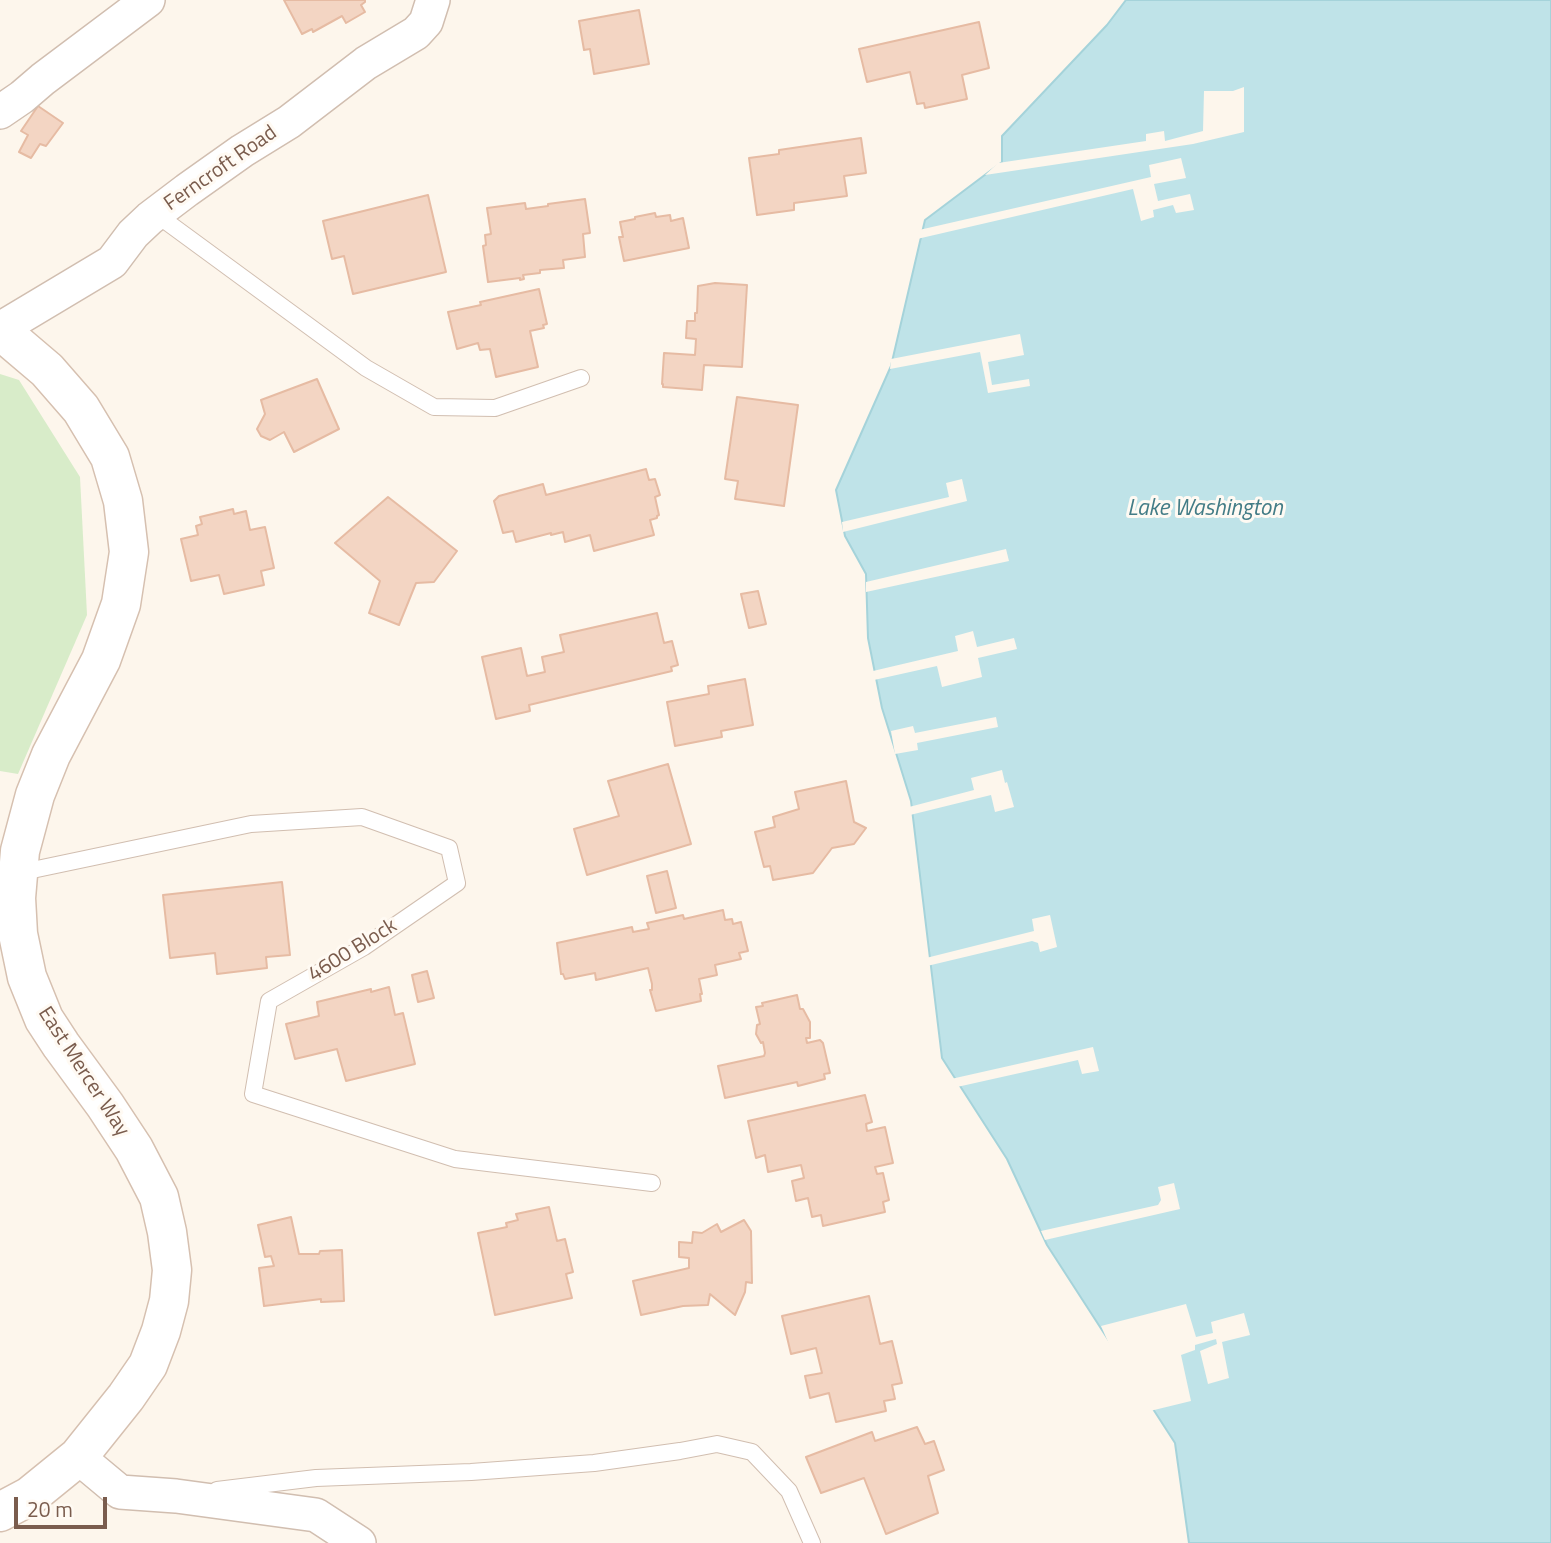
<!DOCTYPE html>
<html>
<head>
<meta charset="utf-8">
<style>
  body { margin:0 }
  #map { position:relative; width:1551px; height:1543px; overflow:hidden; background:#fdf6ec; font-family:"Titillium Web",sans-serif }
  canvas { display:block }
  .scale { position:absolute; left:14px; top:1497px; width:93px; height:32px; box-sizing:border-box; border:4px solid #7a5c4d; border-top:0; padding-left:9px; font-size:21px; line-height:24px; white-space:nowrap; color:#7a5c4d; -webkit-text-stroke:5px #fffaf3; paint-order:stroke }
</style>
</head>
<body>
<div id="map">
<canvas width="1551" height="1543"></canvas>
<div class="scale">20 m</div>
</div>
<script>
const ctx = document.querySelector('canvas').getContext('2d');
ctx.lineJoin = 'round';
function paint(path, color) { ctx.fillStyle = color; ctx.fill(path, 'evenodd'); }
function stroke(path, color, width, dash) { ctx.strokeStyle = color; ctx.lineWidth = width; ctx.lineCap = dash ? 'butt' : 'round'; ctx.setLineDash(dash || []); ctx.stroke(path); }
function drawText(font, color, halo, rows, align = 'center') {
  ctx.font = font + ' "Titillium Web",sans-serif'; ctx.lineWidth = 6; ctx.setLineDash([]); ctx.textBaseline = 'middle'; ctx.strokeStyle = halo; ctx.fillStyle = color; for (const [text, x, y, turn = 0] of rows) {
    ctx.save(); ctx.translate(x, y); ctx.rotate((+turn || 0) * Math.PI / 180); ctx.textAlign = isNaN(turn) ? turn : align; if (halo) ctx.strokeText(text, 0, 0); ctx.fillText(text, 0, 0); ctx.restore();
  }
}
const green = new Path2D(`
  M0 374 19 380 80 477 87 615 18 774 0 771Z`);
const water = new Path2D(`
  M1126 0H1551V1543H1189L1175 1443 1047 1245 1007 1159 942 1058 911 801 882 708 868 638 866 574 845 536 836 490 891 366 925 220 1002 162V136L1107 25Z`);
const pier = new Path2D(`
  M1244 87V132L1193 144 985 175 998 163 1146 141V134L1164 131 1165 141 1203 131 1204 91H1233Z
  M1181 158 1186 178 1154 184 1158 201 1190 194 1194 210 1176 213 1173 205 1153 210 1154 217 1141 221 1133 189 917 239 919 230 1151 177 1149 165Z
  M1020 334 1024 355 988 362 992 385 1029 379 1030 386 988 393 980 352 890 369 891 359Z
  M962 479 967 501 843 532 842 522 949 497 946 483Z
  M1006 549 1009 561 866 592V582Z
  M973 631 977 647 1014 638 1017 649 978 658 982 677 942 687 937 666 874 680 873 671 958 651 955 636Z
  M996 717 998 727 917 743 918 750 895 754 891 731 913 726 915 733Z
  M1002 770 1005 783 1007 782 1014 807 995 812 991 795 910 815 909 807 974 790 971 778Z
  M1050 915 1057 947 1040 952 1038 943 1032 941 927 966 926 958 1034 931 1032 919Z
  M1093 1047 1099 1071 1082 1074 1078 1060 957 1087 951 1079Z
  M1174 1183 1180 1209 1045 1240 1041 1231 1158 1205 1161 1200 1158 1187Z
  M1186 1304 1196 1337 1213 1333 1211 1322 1244 1313 1250 1335 1222 1342 1229 1378 1208 1384 1200 1351 1217 1344 1216 1339 1195 1345V1350L1181 1355 1191 1401 1150 1411 1113 1353 1101 1326Z`);
const building = new Path2D(`
  M284 0H365V2L361 5 365 12 346 23 342 16 313 32 312 29 302 34Z
  M639 10 649 64 594 74 590 49 584 50 579 21Z
  M979 22 989 68 962 75 967 99 925 108 924 103 917 104 910 72 867 82 859 49Z
  M38 106 63 123 46 146 40 144 31 158 19 152 28 135 21 131Z
  M861 138 866 173 844 176 847 196 794 203V210L757 215 749 158 779 154V150Z
  M428 195 446 272 353 294 344 256 332 259 323 221Z
  M585 199 590 233 583 234 585 257 563 260 564 268 540 270V273L523 275 524 279 520 280V278L488 282 483 246 486 245 485 235 491 234 487 208 525 203 526 209 548 206V204Z
  M655 213 656 217 670 215 671 221 683 218 689 248 624 261 619 237H623L620 222 635 219V217Z
  M715 283 747 285 742 367 704 365 702 390 663 387V384H662L664 353 695 355 696 339 686 338 687 321H695V313H697L698 286Z
  M539 289 547 324 543 325 544 328 530 331 538 367 496 377 490 349 480 350 478 343 457 349 448 312 481 305 480 302Z
  M317 379 339 429 294 452 284 432 270 440 261 436 257 429 265 414 261 400Z
  M737 397 798 405 784 506 735 499 738 481 725 479Z
  M646 469 649 480 655 479 660 495 655 497 659 515 657 516V518L650 520 654 535 594 551 590 535 565 542 563 532 551 535V533L516 542 513 531 503 533 494 501 499 496 543 484 546 495Z
  M388 497 457 551 434 582 416 583 399 625 369 613 380 581 335 543Z
  M233 509 234 514 246 511 250 530 265 527 274 568 261 571 264 585 224 594 219 575 191 581 181 539 198 535 196 526 202 524 200 517Z
  M758 591 766 624 749 628 741 594Z
  M657 613 664 643 672 641 678 665 671 667 672 671 529 705 530 711 496 719 482 657 521 648 527 676 545 672 542 657 564 652 560 635Z
  M745 679 753 725 721 731 722 737 675 746 667 702 709 694 708 686Z
  M668 764 691 844 587 875 574 829 619 816 608 781Z
  M846 781 854 822 866 828 854 844 832 848 813 873 773 880 770 866 764 867 755 832 775 827 773 817 799 809 795 792Z
  M667 871 676 908 656 913 647 876Z
  M282 882 290 955 266 957 267 968 217 974 215 953 170 958 163 895Z
  M723 910 725 920 732 919 733 924 741 922 748 951 739 953 741 959 715 965 717 975 699 979 702 994H700L701 1001 656 1011 650 990H652V984L648 968 596 980 595 973 565 979 563 974H561L557 943 632 927 633 932 649 929 647 923 683 915 684 919Z
  M427 971 434 998 418 1002 412 975Z
  M389 987 395 1015 403 1013 415 1064 346 1081 337 1049 295 1059 286 1024 319 1016 317 1002 371 989V992Z
  M797 995 800 1009H803L810 1022V1038H806L807 1043 820 1040 823 1043 830 1073 824 1074 825 1079 798 1086 797 1082 725 1098 718 1066 764 1056 765 1053 763 1042 761 1043 756 1034 757 1025 760 1024 756 1007 763 1006 762 1003Z
  M865 1095 872 1122 866 1124 867 1131 885 1127 893 1163 875 1167 877 1174 883 1173 889 1200 883 1202 885 1212 823 1226 821 1215 812 1217 808 1198 796 1201 792 1181 804 1178 801 1165 768 1172 765 1155 756 1158 748 1121Z
  M549 1207 557 1241 565 1239 573 1272 566 1274 572 1298 495 1315 478 1233 507 1227 506 1223 518 1220 516 1214Z
  M291 1217 299 1254H319L320 1251 342 1250 344 1301 321 1302V1299L264 1306 259 1268 274 1266 271 1256 265 1257 258 1225Z
  M744 1220 751 1231 752 1283 746 1282 745 1292 735 1315 710 1294 708 1305 683 1306 641 1315 633 1281 689 1268V1258L679 1257V1242L692 1243 693 1232 702 1233 717 1224 721 1232Z
  M869 1296 880 1344 892 1341 902 1383 892 1385 895 1399 884 1401 886 1411 836 1422 829 1393 810 1398 805 1376 822 1373 816 1348 791 1354 782 1316Z
  M917 1427 925 1444 934 1441 944 1470 928 1476 938 1513 886 1534 864 1478 821 1493 806 1457 872 1432 875 1441Z`);
const lane = new Path2D(`
  M156 214 366 368 434 407 495 408 581 378
  M18 873 251 824 362 817 449 848 457 883 364 947 269 1001 253 1094 455 1159 652 1183
  M217 1490 316 1478 471 1472 594 1463 680 1451 717 1444 752 1452 789 1491 812 1543`);
const street = new Path2D(`
  M0 112 22 97 43 79 148 0
  M0 329 112 262 133 234 150 218 187 190 242 151 289 122 366 63 416 33 426 22 433 0
  M78 1457 120 1492 176 1496 316 1515 359 1543`);
const secondary = new Path2D(`
  M0 330 47 370 81 409 110 457 123 501 129 552 121 604 101 660 51 755 35 795 20 851 16 898 18 934 27 977 44 1019 61 1045 105 1105 134 1149 159 1197 167 1232 172 1270 169 1301 161 1331 148 1365 126 1397 78 1457 30 1496 0 1512`);
const streetNames = [
  ["Ferncroft Road",221,169,-35],
  ["4600 Block",353,951,-32],
  ["East Mercer Way",83,1072,57]
];
const waterNames = [
  ["Lake Washington",1205,509]
];
paint(green, '#d8ecc9');
paint(water, '#bfe3e8');
stroke(water, '#a5d3da', 2);
paint(pier, '#fdf6ec');
paint(building, '#f3d5c3');
stroke(building, '#e6bba3', 2);
stroke(lane, '#d1beb0', 18);
stroke(street, '#d1beb0', 36);
stroke(secondary, '#d6c0b0', 41);
stroke(lane, '#fff', 16);
stroke(street, '#fff', 33);
stroke(secondary, '#fff', 38);
drawText('21px', '#7a5c4d', '#fffaf3', streetNames);
drawText('italic 23px', '#437c86', '#fffaf3', waterNames);
</script>
</body>
</html>
